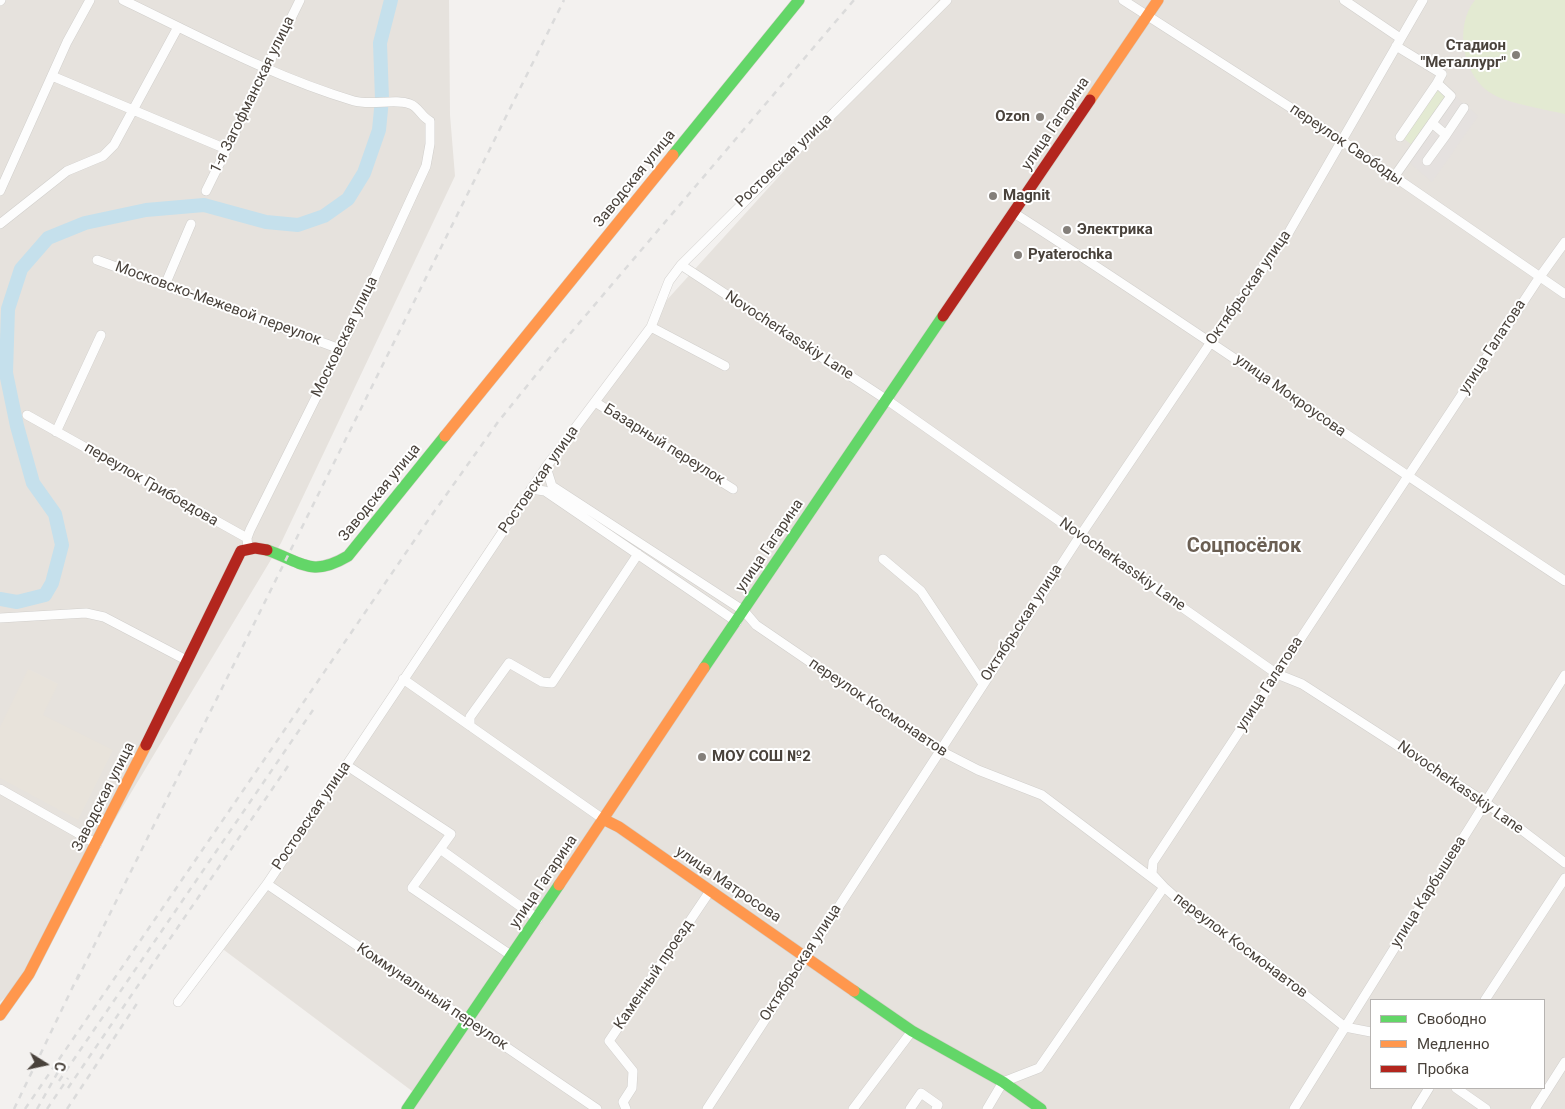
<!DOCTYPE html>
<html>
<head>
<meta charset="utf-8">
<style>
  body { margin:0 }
  #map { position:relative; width:1565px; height:1109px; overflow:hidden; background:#f3f1ef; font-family:Roboto,sans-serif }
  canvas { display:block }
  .legend { position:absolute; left:1370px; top:999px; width:175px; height:90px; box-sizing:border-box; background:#fff; border:1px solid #b6b3b1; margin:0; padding:6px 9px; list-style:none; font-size:15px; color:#49423b }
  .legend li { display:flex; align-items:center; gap:10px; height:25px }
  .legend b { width:25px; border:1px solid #b6b3b1 }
  .north { position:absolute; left:20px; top:1039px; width:50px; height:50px; -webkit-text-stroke:4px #fff; paint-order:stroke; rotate:100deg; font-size:14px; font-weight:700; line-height:20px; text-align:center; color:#49423b }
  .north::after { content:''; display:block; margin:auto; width:18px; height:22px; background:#49423b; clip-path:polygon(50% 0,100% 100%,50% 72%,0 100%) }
</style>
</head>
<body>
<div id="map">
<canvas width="1565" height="1109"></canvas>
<ul class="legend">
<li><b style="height:6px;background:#63d668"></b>Свободно</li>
<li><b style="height:6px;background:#ff974d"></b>Медленно</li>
<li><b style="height:6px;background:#b3261e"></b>Пробка</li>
</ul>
<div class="north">С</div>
</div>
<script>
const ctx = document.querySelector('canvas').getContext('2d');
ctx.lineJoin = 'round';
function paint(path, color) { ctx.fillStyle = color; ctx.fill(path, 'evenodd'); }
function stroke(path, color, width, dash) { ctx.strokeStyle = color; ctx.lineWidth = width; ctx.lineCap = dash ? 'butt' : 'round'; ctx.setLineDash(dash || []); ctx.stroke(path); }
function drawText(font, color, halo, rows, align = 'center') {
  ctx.font = font + ' Roboto,sans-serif'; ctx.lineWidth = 4; ctx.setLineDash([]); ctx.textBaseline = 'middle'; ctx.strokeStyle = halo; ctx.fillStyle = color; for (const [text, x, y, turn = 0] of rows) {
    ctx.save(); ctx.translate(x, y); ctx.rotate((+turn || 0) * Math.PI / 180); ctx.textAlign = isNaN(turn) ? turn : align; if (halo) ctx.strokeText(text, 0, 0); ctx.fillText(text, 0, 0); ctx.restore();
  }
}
const residential = new Path2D(`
  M0 0H449L450 115 455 176 281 543 12 991 0 1002Z
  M939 0H1565V1109H412L420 1097 220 947 496 533 665 302ZM1371 1000H1544V1088H1371Z`);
const industrial = new Path2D(`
  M1454 95 1478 116 1432 182 1409 162Z`);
const education = new Path2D(`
  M28 669 58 684 43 715 113 750 78 820 0 778V727Z`);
const green = new Path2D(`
  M1475 0H1565V114C1547 110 1508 103 1494 95 1463 79 1453 27 1475 0Z
  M1438 87 1448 96 1412 145 1403 138Z`);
const river = new Path2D(`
  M0 599 17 602 45 595 52 583 62 545 55 514 33 483 17 426 6 373 8 309 21 269 48 238 85 223 146 210 204 205 266 222 298 225 324 216 348 199 364 173 379 130 382 99 380 43 391 0`);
const street = new Path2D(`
  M123 0C198 36 273 77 354 101 372 106 395 98 410 104 419 107 421 117 430 121V144L426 166 361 307 250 530 247 538 248 549
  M1123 0 1341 140 1565 294
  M1344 0 1400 38
  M0 1 1 0
  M52 76 226 149
  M1446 135 1464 108
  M1400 137 1437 83
  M1427 161 1446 135 1432 123
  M1394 177 1451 96 1437 83 1442 74 1396 46
  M0 191 67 42 90 0
  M206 191 300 0
  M1014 213C1200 332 1380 459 1565 581
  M0 224 67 171 103 156 114 145 178 27
  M97 260 340 349
  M681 265 887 400 1277 674 1302 684 1485 802 1565 863
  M165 285 191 224
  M651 327 725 366
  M595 402 733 489
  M27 415 247 538
  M56 432 101 335
  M546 467 552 486 744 611 756 625 939 750 978 770 1042 795 1164 887 1201 920 1258 957 1345 1027 1371 1032
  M531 489 545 491 737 622
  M883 559 921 591 983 684
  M0 618 86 613 104 617 188 661
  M403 679 603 819
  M470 726V717L509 663 542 682 552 683 638 554
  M346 765 451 834 412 888 512 956
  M0 789 97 844
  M440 849 538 919
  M267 884 597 1109
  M1485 1000 1565 878
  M178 1002 267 884 546 467 651 327 669 281 681 265 947 0
  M1456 1088 1486 1109
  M626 1109 623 1102 632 1088 633 1071 609 1041 710 891
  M707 1109 1080 536 1211 342 1289 232 1423 0
  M853 1109 912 1031
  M910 1109 921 1093 938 1105 936 1109
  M987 1109 1003 1082 1039 1068 1164 887 1152 874 1153 862 1539 278 1565 242
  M1294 1109 1565 675
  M1416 1109 1429 1088
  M1535 1109 1565 1062`);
const fast = new Path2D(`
  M673 155 799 0
  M267 550C302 562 311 578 348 556L445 436
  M704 668 943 316
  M854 991 912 1031 1003 1082 1041 1109
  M407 1109 559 885`);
const slow = new Path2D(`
  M1090 100 1158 0
  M445 436 673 155
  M603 819 619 827 854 991
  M559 885 704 668
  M0 1015 29 974 146 745`);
const jam = new Path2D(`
  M943 316 1090 100
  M146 745 241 551 255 548 267 550`);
const rail = new Path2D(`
  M77 980 564 0
  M59 1081 313 710
  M68 1088 288 766
  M14 1109 79 974
  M25 1109 429 519 498 422 552 355 854 0
  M37 1109 58 1072
  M47 1109 68 1078
  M67 1109 140 999`);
const markers = [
  [1516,55,5,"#847f7a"],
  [1040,117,5,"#847f7a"],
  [993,196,5,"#847f7a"],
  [1067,230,5,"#847f7a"],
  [1018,255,5,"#847f7a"],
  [702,757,5,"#847f7a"]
];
const poiNames = [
  ["Стадион",1506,46,"right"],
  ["\"Металлург\"",1506,63,"right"],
  ["Ozon",1030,117,"right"],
  ["Magnit",1003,196],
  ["Электрика",1077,230],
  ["Pyaterochka",1028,255],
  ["МОУ СОШ №2",712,757]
];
const streetNames = [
  ["1-я Загофманская улица",253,95,-64],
  ["улица Гагарина",1056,124,-56],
  ["переулок Свободы",1346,145,34],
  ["Ростовская улица",784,161,-44],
  ["Заводская улица",635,179,-51],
  ["Октябрьская улица",1249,288,-55],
  ["Московско-Межевой переулок",218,304,20],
  ["Novocherkasskiy Lane",789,336,33],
  ["Московская улица",345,337,-64],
  ["улица Галатова",1493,347,-57],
  ["улица Мокроусова",1290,396,35],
  ["Базарный переулок",664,445,32],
  ["Ростовская улица",539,480,-55],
  ["переулок Грибоедова",151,485,30],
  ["Заводская улица",380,493,-51],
  ["улица Гагарина",770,546,-56],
  ["Novocherkasskiy Lane",1122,565,35],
  ["Октябрьская улица",1022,623,-57],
  ["улица Галатова",1270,684,-57],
  ["переулок Космонавтов",878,708,34],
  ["Novocherkasskiy Lane",1460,788,35],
  ["Заводская улица",104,797,-63],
  ["Ростовская улица",312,816,-56],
  ["улица Гагарина",544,882,-56],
  ["улица Матросова",728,885,34],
  ["улица Карбышева",1429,892,-58],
  ["переулок Космонавтов",1240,946,37],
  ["Октябрьская улица",801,963,-57],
  ["Каменный проезд",654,975,-56],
  ["Коммунальный переулок",432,997,34]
];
const districtNames = [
  ["Соцпосёлок",1244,547]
];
paint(residential, '#e6e2dd');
paint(industrial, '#e5e1df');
paint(education, '#e8e3db');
paint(green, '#e3ead2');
stroke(river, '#c5e0ec', 14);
stroke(street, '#d1cfcc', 10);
stroke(fast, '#d3cec7', 12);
stroke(slow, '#d3cec7', 12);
stroke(jam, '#d3cec7', 12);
stroke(street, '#fdfdfd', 9);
stroke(fast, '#63d668', 11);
stroke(slow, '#ff974d', 11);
stroke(jam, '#b3261e', 11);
stroke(rail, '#dbdbdb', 2.5, [6, 6]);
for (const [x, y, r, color] of markers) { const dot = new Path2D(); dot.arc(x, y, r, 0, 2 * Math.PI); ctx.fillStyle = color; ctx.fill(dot); stroke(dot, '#fff', 2); }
drawText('bold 15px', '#49423b', '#fff', poiNames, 'left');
drawText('15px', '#49423b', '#fff', streetNames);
drawText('bold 20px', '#6b5f53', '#fff', districtNames);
</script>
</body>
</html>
